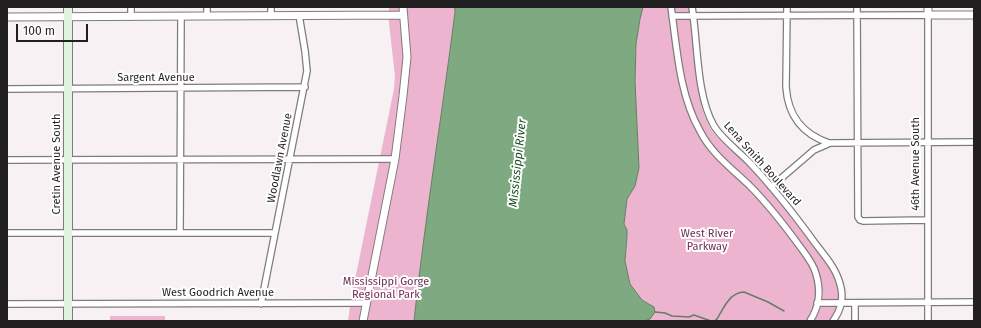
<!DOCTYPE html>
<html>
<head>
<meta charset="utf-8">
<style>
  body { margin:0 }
  #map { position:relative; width:981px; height:328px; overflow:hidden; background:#f7f1f4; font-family:"Fira Sans",sans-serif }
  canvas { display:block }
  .frame { position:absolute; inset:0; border:8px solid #211f20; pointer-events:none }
  .scale { position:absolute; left:16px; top:24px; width:72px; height:18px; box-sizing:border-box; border:2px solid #211f20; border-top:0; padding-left:5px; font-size:12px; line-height:14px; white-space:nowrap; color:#211f20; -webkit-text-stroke:3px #fff; paint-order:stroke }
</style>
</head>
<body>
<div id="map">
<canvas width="981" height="328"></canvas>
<div class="frame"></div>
<div class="scale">100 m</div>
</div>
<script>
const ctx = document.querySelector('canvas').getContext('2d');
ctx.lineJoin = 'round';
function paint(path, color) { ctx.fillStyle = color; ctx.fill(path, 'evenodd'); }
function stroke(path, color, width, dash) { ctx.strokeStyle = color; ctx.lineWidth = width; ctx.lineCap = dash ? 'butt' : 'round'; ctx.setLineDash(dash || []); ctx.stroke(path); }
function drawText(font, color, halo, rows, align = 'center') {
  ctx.font = font + ' "Fira Sans",sans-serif'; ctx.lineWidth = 4; ctx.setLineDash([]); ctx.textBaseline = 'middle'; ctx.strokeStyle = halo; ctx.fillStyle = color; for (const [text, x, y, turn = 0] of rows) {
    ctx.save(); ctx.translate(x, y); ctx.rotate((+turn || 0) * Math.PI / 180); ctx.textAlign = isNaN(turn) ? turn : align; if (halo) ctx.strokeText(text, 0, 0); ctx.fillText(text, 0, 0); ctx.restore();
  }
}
const green = new Path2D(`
  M389 7H455V12C442 115 425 218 414 321H348L351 299 394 89 395 76 389 23Z
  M643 7H689L699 93C701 106 704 117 710 128 720 143 735 152 747 164 771 189 792 217 813 245 822 257 833 269 837 284 841 298 837 309 829 321H644L650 319V304L642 300 630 284 625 261 627 236V230L624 225 627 198 635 186 639 168 635 81 636 44 640 19Z
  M110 316H165V321H110Z`);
const water = new Path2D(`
  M455 7H643L640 19 636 44 635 81 639 168 635 186 627 199 624 224 627 230V236L625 261 630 284 642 300 654 307 655 312 650 319 644 321H414C425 218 442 115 455 12Z`);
const stream = new Path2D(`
  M655 312 665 313 672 316 689 317 694 315 711 321
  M714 321 717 319C723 309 730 292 744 292L768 302 784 311`);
const minor = new Path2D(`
  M131 7V17
  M207 7V16
  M271 7V15
  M671 7C677 48 679 94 700 131 711 153 731 168 749 185 768 204 785 226 801 248 807 256 814 265 816 274 821 290 819 307 810 321
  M692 7C698 43 696 95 714 126 722 139 736 149 748 161 772 186 794 214 815 243 824 255 836 268 840 284 844 297 841 310 833 321
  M787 7 786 87C788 116 802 134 829 143
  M857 7 858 217 860 220 863 221 927 220
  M672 16 928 15V321
  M7 89 305 87
  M7 160 395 159
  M771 187 814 150 830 143 974 142
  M7 233H275
  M180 233 181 17
  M817 303 974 302
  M855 303V321
  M7 304 367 303
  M261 304 307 71 305 51 299 15`);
const tertiary = new Path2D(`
  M928 7V15H974
  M7 17 403 15
  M363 321 395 159 403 96 407 57 403 7`);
const secondary = new Path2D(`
  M68 321V7`);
const streetNames = [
  ["Sargent Avenue",156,78],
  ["Woodlawn Avenue",280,158,-79],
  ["Cretin Avenue South",57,164,-90],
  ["Lena Smith Boulevard",762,164,48],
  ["46th Avenue South",916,164,-90],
  ["West Goodrich Avenue",218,293]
];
const parkNames = [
  ["West River",707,234],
  ["Parkway",707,247],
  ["Mississippi Gorge",386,282],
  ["Regional Park",386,295]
];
const waterNames = [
  ["Mississippi River",518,163,-84]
];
paint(green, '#ecb4ce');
paint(water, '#7fa980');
stroke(water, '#638063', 1);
stroke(stream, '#638063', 1.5);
stroke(minor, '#807b7d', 8);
stroke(tertiary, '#807b7d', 9);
stroke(secondary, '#807b7d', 10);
stroke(minor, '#fff', 5.5);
stroke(tertiary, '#fff', 7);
stroke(secondary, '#def4df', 8);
drawText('11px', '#211f20', '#fff', streetNames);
drawText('11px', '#712e53', '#fff', parkNames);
drawText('italic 12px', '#17541e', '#fff', waterNames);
</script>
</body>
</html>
